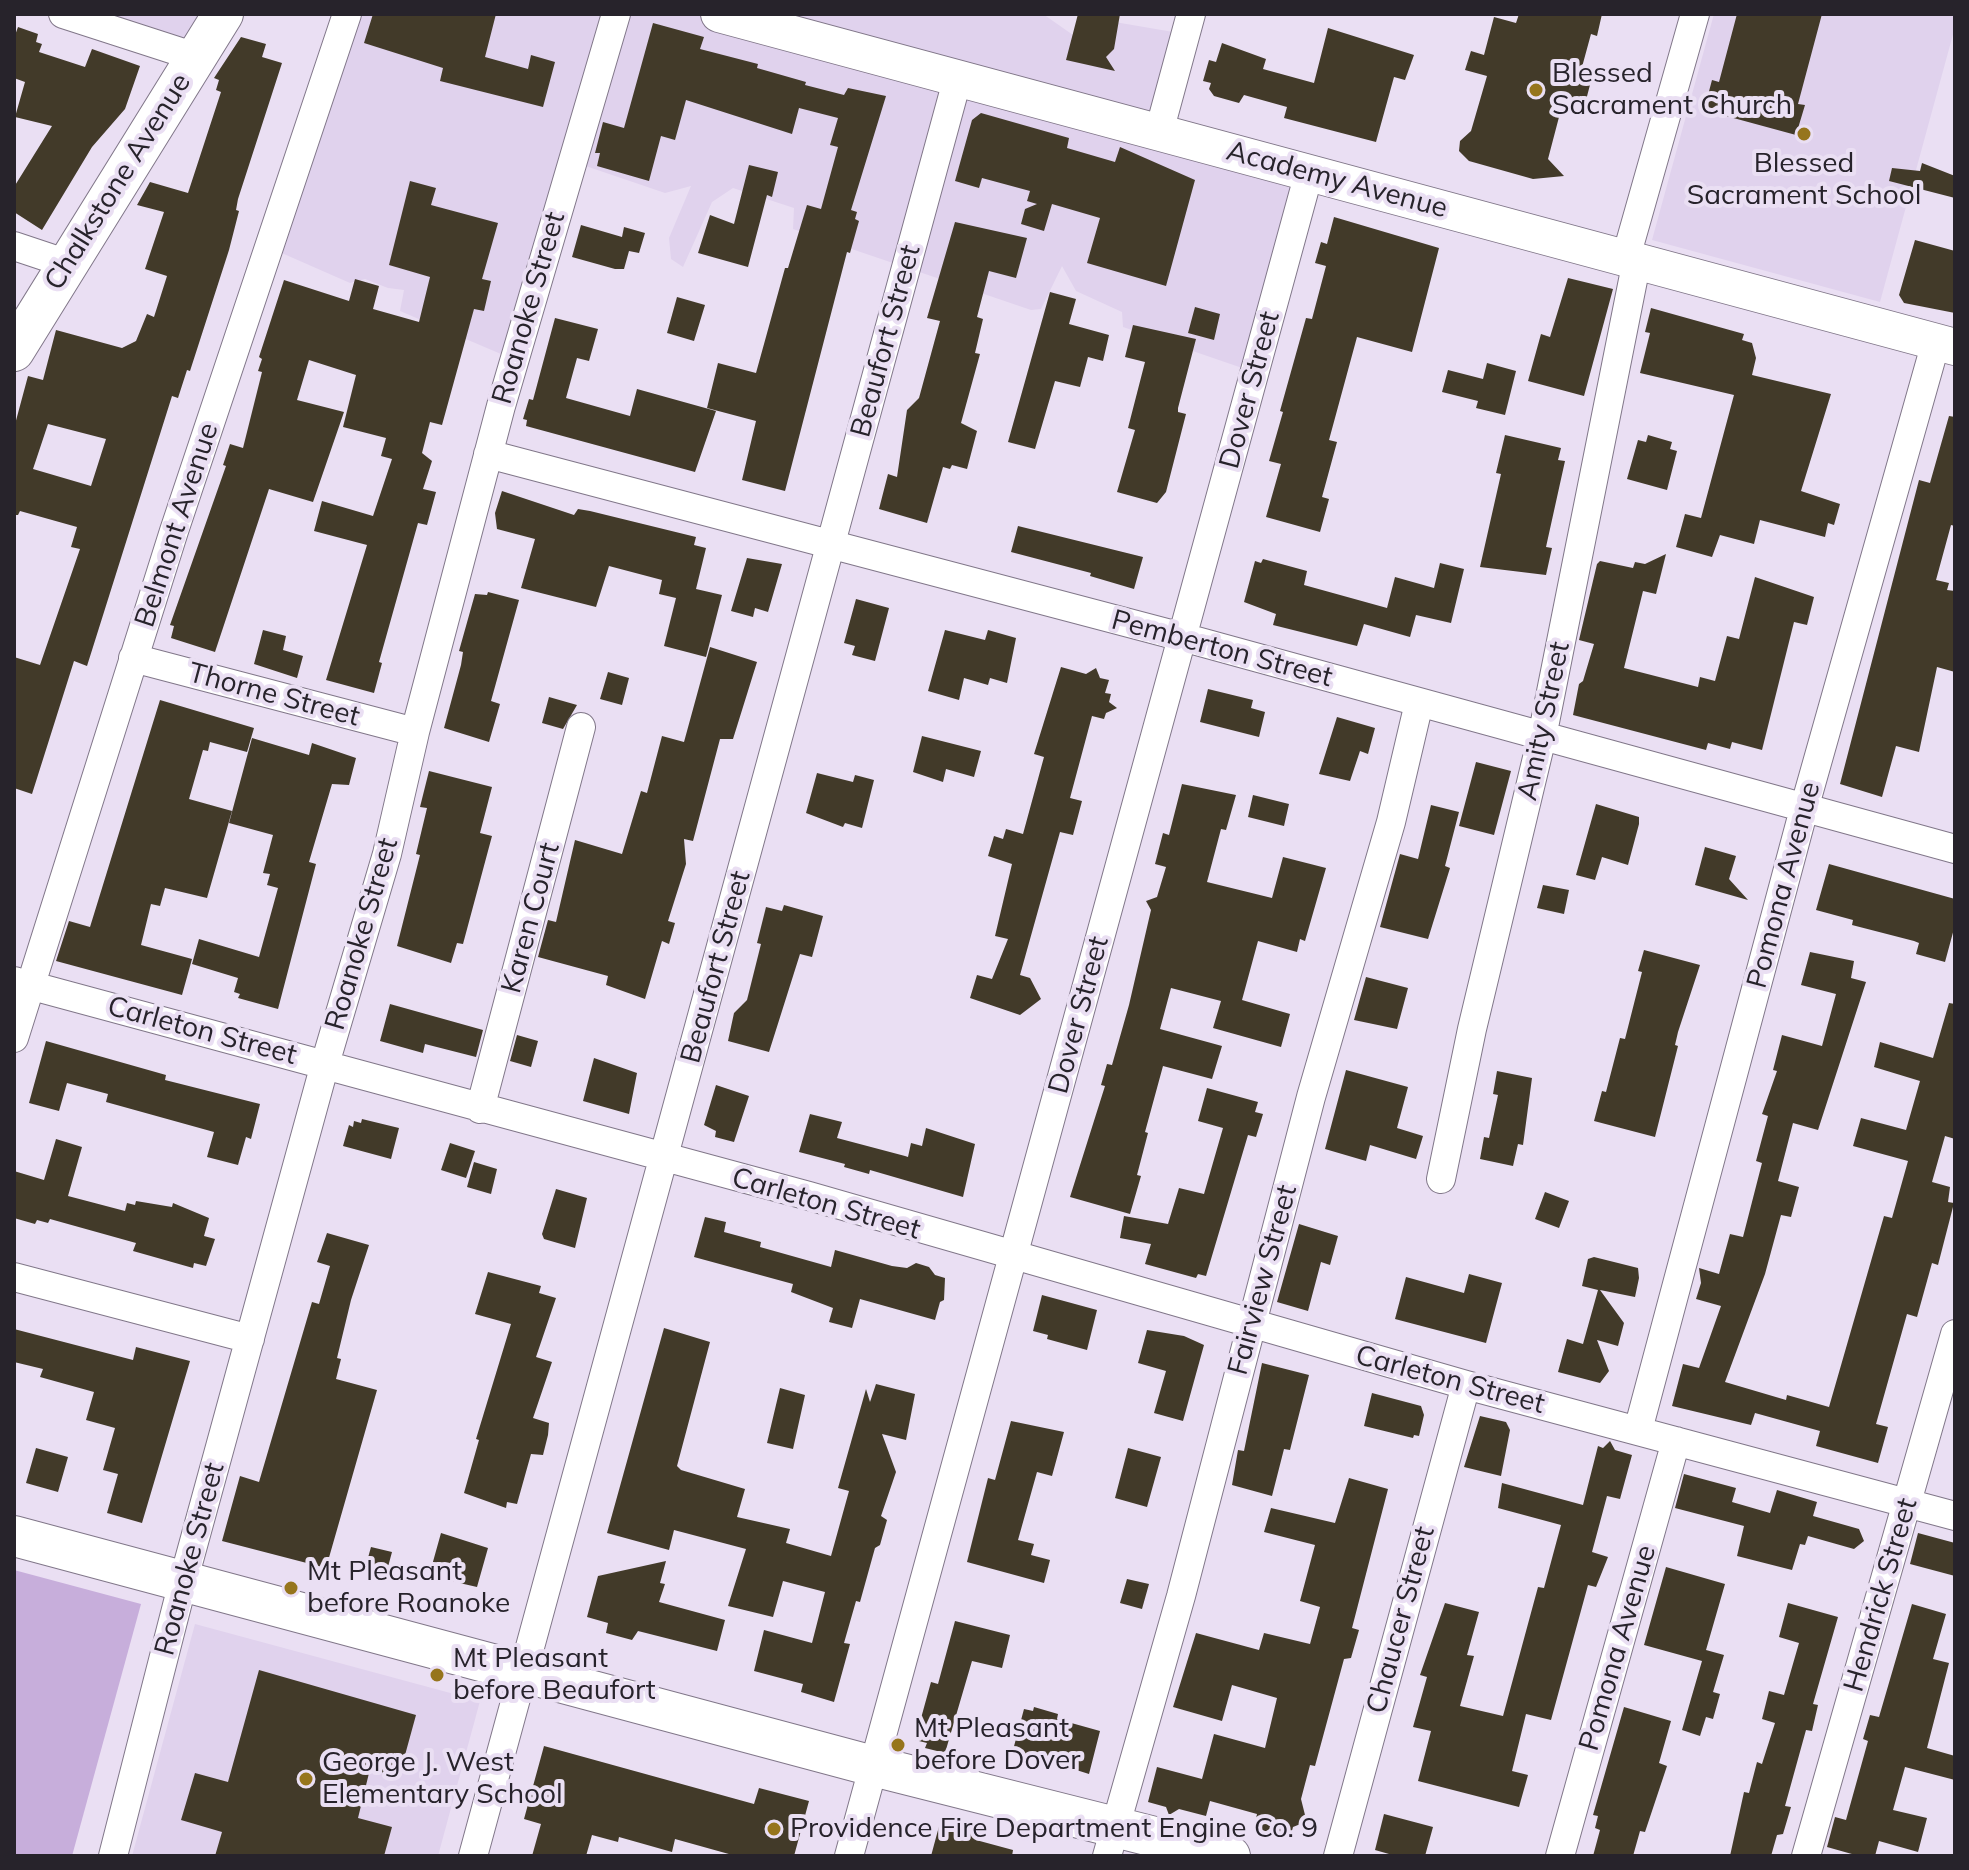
<!DOCTYPE html>
<html>
<head>
<meta charset="utf-8">
<style>
  body { margin:0 }
  #map { position:relative; width:1969px; height:1870px; overflow:hidden; background:#eadff3; font-family:Mulish,sans-serif }
  canvas { display:block }
  .frame { position:absolute; inset:0; border:16px solid #27232b; pointer-events:none }
</style>
</head>
<body>
<div id="map">
<canvas width="1969" height="1870"></canvas>
<div class="frame"></div>
</div>
<script>
const ctx = document.querySelector('canvas').getContext('2d');
ctx.lineJoin = 'round';
function paint(path, color) { ctx.fillStyle = color; ctx.fill(path, 'evenodd'); }
function stroke(path, color, width, dash) { ctx.strokeStyle = color; ctx.lineWidth = width; ctx.lineCap = dash ? 'butt' : 'round'; ctx.setLineDash(dash || []); ctx.stroke(path); }
function drawText(font, color, halo, rows, align = 'center') {
  ctx.font = font + ' Mulish,sans-serif'; ctx.lineWidth = 8; ctx.setLineDash([]); ctx.textBaseline = 'middle'; ctx.strokeStyle = halo; ctx.fillStyle = color; for (const [text, x, y, turn = 0] of rows) {
    ctx.save(); ctx.translate(x, y); ctx.rotate((+turn || 0) * Math.PI / 180); ctx.textAlign = isNaN(turn) ? turn : align; if (halo) ctx.strokeText(text, 0, 0); ctx.fillText(text, 0, 0); ctx.restore();
  }
}
const built = new Path2D(`
  M74 14H227L203 52Z
  M345 14H1043L1073 35 1109 21 1179 33 1158 124 1303 170 1248 370 1123 327 1122 312 1076 291 1062 266 1041 309 1031 310 793 229 794 208 733 188 712 202 683 267 671 259 669 238 691 186 665 193 571 161 508 357 400 311 404 290 388 288 365 279 350 283 268 247Z
  M1714 14H1955V27L1880 302 1652 240Z
  M195 1624 480 1701 438 1856H132Z`);
const green = new Path2D(`
  M14 1570 141 1604 72 1856H14Z`);
const building = new Path2D(`
  M373 14H496L485 57 528 69 531 55 555 62 543 107 440 81 443 68 364 43Z
  M1078 14H1120L1114 49 1106 57 1115 71 1066 60Z
  M1519 14H1602L1597 36 1591 34 1579 78 1591 81 1585 104 1564 98 1548 159 1564 176 1533 179 1469 161 1459 151 1460 141 1471 131 1487 76 1465 70 1471 51 1484 55 1494 17 1516 23Z
  M1737 14H1822L1798 104 1805 105 1796 135 1704 110 1712 80 1719 82Z
  M653 23 704 37 700 49 758 64 757 68 806 82 805 85 844 95 848 88 886 96 851 210 857 212 855 219 859 221 850 253 847 252 785 491 742 480 756 421 707 408 718 363 756 373 785 268H788L807 205 821 209 838 147 830 145 838 118 799 108 792 134 686 100 675 140 661 136 649 181 597 166 600 153H595L603 122 624 128Z
  M18 27 38 34 36 42 42 44 39 52 85 67 92 49 140 66 125 109 92 147 42 230 14 212V187L52 126 15 117 25 82 14 78V38Z
  M1328 28 1414 55 1405 80 1394 77 1376 142 1284 118 1287 107 1244 95 1239 103 1214 96 1209 89 1211 83 1203 81 1209 60 1216 62 1222 43 1266 59 1263 69 1314 83Z
  M241 37 266 44 262 57 282 63 238 199 236 210 239 211 229 250 190 371 187 370 178 398 172 396 87 666 74 661 32 794 14 788V657L40 665 80 549 71 547 77 527 20 511 18 515H14V428L28 376 43 380 56 330 122 348 136 341 147 314 154 317 167 276 145 269 164 212 137 205 150 182 188 193 221 92 216 90 219 80 214 78ZM48 424 106 439 91 486 33 469Z
  M981 113 1069 138 1067 148 1115 162 1120 147 1195 180 1166 286 1087 263 1100 218 1052 204 1044 231 1021 224 1025 209 1037 204 1027 201 1030 191 982 178 979 188 955 181 972 120Z
  M1922 163 1955 176V198L1889 181 1892 168 1920 171Z
  M749 165 778 172 772 197 767 195 748 267 698 253 710 215 734 224Z
  M410 181 436 188 431 205 498 223 482 279 491 281 484 311 474 309 442 425 430 422 422 453 432 461 423 489 436 492 427 525 418 523 379 662 382 663 374 693 326 680 367 545 314 531 322 501 373 516 392 459 381 456 386 438 343 427 356 375 309 360 297 400 344 412 313 502 269 489 215 652 171 638 174 626 170 625 226 466 223 465 230 444 243 448 262 372 258 371 262 359 259 357 284 280 349 301 355 279 379 286 373 309 419 322 430 277 389 265Z
  M1334 217 1439 248 1412 352 1357 337 1329 440 1337 442 1322 497 1329 499 1320 532 1266 517 1281 464 1269 461 1283 412 1280 411 1306 318 1312 319 1326 266 1315 263 1321 242 1327 244Z
  M955 222 1027 238 1016 278 989 271 977 317 983 319 975 353 980 354 961 423 977 431 967 469 952 465 950 469 943 467 927 523 879 509 888 474 897 477 907 410 919 398 940 321 927 318Z
  M581 225 622 237 624 227 645 233 639 253 629 251 624 269H615L572 257Z
  M1915 240 1955 251V313L1904 303 1899 295Z
  M1568 278 1613 289 1584 396 1528 381 1541 334 1550 337Z
  M1050 292 1076 299 1069 324 1109 335 1103 361 1088 357 1080 387 1055 381 1035 449 1008 442Z
  M677 297 705 305 694 341 667 333Z
  M1195 307 1220 314 1214 340 1188 333Z
  M1651 308 1744 334 1742 340 1752 343 1756 358 1752 375 1831 394 1801 491 1840 504 1834 525 1828 523 1825 537 1760 520 1754 544 1720 535 1712 557 1676 547 1685 514 1701 518 1734 395 1640 373 1650 333 1645 332Z
  M555 318 598 329 589 361 577 358 566 398 630 416 637 389 716 411 695 472 526 426 527 420 523 419 529 399 533 400Z
  M1133 325 1196 339 1178 408V412L1186 414 1166 492 1157 503 1117 492 1135 430 1128 428 1145 362 1125 357Z
  M1487 363 1516 371 1505 415 1476 408 1478 401 1442 392 1448 370 1483 379Z
  M1949 416 1955 417V526L1951 525 1936 580 1949 583 1947 590 1955 591V672L1937 667 1919 752 1896 746 1882 797 1840 784 1919 480 1930 483Z
  M1505 435 1561 448 1558 460 1565 461 1546 547 1552 548 1546 575 1480 567 1501 474 1496 473Z
  M1648 435 1672 442 1670 449 1677 451 1667 490 1627 479 1638 440 1646 442Z
  M502 491 574 515 578 509 590 511 696 537 694 545 706 548 696 589 722 595 706 657 664 646 676 598 659 594 662 580 609 566 596 607 521 588 535 539 497 529 495 513Z
  M1018 526 1143 557 1134 589 1090 576 1091 573 1011 552Z
  M1666 554 1656 594 1643 591 1624 668 1698 687 1700 677 1715 681 1727 636 1739 639 1755 577 1814 597 1807 625 1794 622 1762 750 1732 742 1730 749 1708 743 1706 750 1573 715 1579 684 1583 681 1594 644 1579 640 1597 564 1600 561 1633 568 1635 562 1645 564Z
  M747 558 782 564 768 612 755 608 753 617 731 611Z
  M1263 559 1307 571 1304 585 1387 608 1395 577 1434 588 1440 563 1464 569 1451 623 1416 615 1410 637 1364 624 1357 646 1273 625 1276 614 1244 602 1255 561 1261 563Z
  M488 592 519 600 491 701 500 704 489 742 444 728 461 665 463 652 459 651 475 594 487 595Z
  M856 599 889 608 875 661 852 655 855 646 844 643Z
  M263 630 286 636 283 650 303 656 297 678 254 664Z
  M945 630 985 640 988 630 1016 638 1007 683 990 678 988 685 964 678 959 700 928 691Z
  M710 647 757 662 733 739H720L693 841 684 839 686 864 668 921 675 923 669 944 662 941 645 999 606 985 608 976 538 957 548 920 556 922 575 840 622 854 641 791 647 793 662 736 684 742Z
  M1061 667 1086 674 1096 668 1100 678 1109 680 1105 693 1111 694 1109 702 1117 708 1106 713 1104 719 1092 716 1070 798 1082 801 1073 835 1060 832 1020 975 1030 978 1041 999 1020 1015 970 998 977 975 992 979 1008 939 995 936 1012 864 988 856 994 836 1003 839 1006 829 1023 834 1044 757 1034 754Z
  M608 672 629 678 622 705 600 699Z
  M1208 689 1253 700 1251 708 1265 712 1259 737 1200 722Z
  M549 697 577 705 563 729 542 723Z
  M160 700 254 728 247 752 210 742 208 751 203 750 189 799 232 811 207 898 165 888 160 906 151 904 141 945 192 959 182 995 56 961 69 921 90 927Z
  M1337 717 1375 728 1368 754 1360 751 1350 781 1319 774Z
  M922 736 981 751 974 777 946 769 943 782 913 772Z
  M252 738 309 755 312 743 356 758 349 785 332 784 309 862 316 864 278 1009 238 998 240 994 234 992 238 978 192 964 199 939 259 957 278 888 267 885 270 874 263 873 273 835 229 823Z
  M1476 762 1511 771 1494 835 1459 826Z
  M429 771 492 787 480 833 492 836 463 944 457 943 451 963 397 946 420 855 416 854 427 808 420 807Z
  M817 773 853 782 855 775 874 780 862 828 845 823 843 827 806 813Z
  M1182 784 1236 795 1226 830 1221 829 1207 882 1272 898 1283 857 1326 868 1305 941 1300 939 1297 952 1258 941 1242 1000 1290 1014 1281 1047 1213 1028 1221 1001 1171 988 1160 1029 1222 1046 1212 1079 1163 1066 1145 1132 1148 1133 1137 1175 1141 1176 1130 1214 1070 1197 1105 1086 1101 1085 1107 1064 1112 1065 1129 1005 1151 910 1146 901 1157 897 1166 867 1155 864 1163 833 1169 835Z
  M1253 795 1289 804 1284 826 1248 817Z
  M1596 804 1639 817V824L1628 865 1602 857 1595 880 1576 875Z
  M1431 805 1459 812 1445 866 1450 868 1428 939 1380 927 1400 854 1418 859Z
  M1705 847 1736 856 1729 879 1748 900 1695 885Z
  M1829 864 1955 899V925L1945 962 1916 954 1919 943 1914 941 1852 925 1853 920 1816 910Z
  M1543 885 1569 890 1564 914 1537 908Z
  M784 905 823 916 812 957 800 954 769 1052 728 1041 734 1013 747 1000 761 944 757 943 766 907 782 911Z
  M1644 950 1700 965 1678 1032 1675 1045 1678 1046 1655 1137 1594 1121 1602 1091 1606 1092 1620 1038 1625 1039 1642 972 1638 971Z
  M1810 952 1854 961 1851 978 1866 982 1818 1130 1793 1123 1778 1181 1799 1187 1791 1217 1781 1215 1765 1274 1725 1382 1786 1400 1787 1395 1829 1407 1884 1216 1892 1218 1908 1161 1853 1146 1861 1118 1906 1130 1920 1081 1874 1067 1880 1042 1933 1058 1949 1003 1955 1004V1139L1945 1136 1932 1182 1950 1187 1948 1202 1954 1203 1938 1265 1932 1263 1917 1317 1907 1314 1876 1424 1888 1427 1878 1463 1816 1446 1820 1431 1755 1413 1751 1425 1672 1406 1683 1364 1699 1368 1721 1306 1696 1299 1701 1283 1699 1268 1719 1274 1730 1234 1743 1237 1762 1163 1756 1161 1768 1116 1762 1114 1777 1071 1773 1070 1782 1035 1822 1046 1836 994 1801 985Z
  M1366 977 1408 988 1397 1029 1354 1020Z
  M390 1004 483 1030 476 1057 425 1044 423 1053 380 1041Z
  M517 1035 538 1041 531 1067 510 1061Z
  M46 1041 166 1075 165 1080 260 1104 251 1139 246 1137 238 1165 207 1157 214 1132 106 1102 108 1094 67 1083 59 1111 29 1103Z
  M594 1058 637 1073 629 1114 583 1101Z
  M1346 1070 1408 1087 1397 1128 1423 1136 1416 1159 1370 1145 1366 1161 1325 1149Z
  M1497 1071 1532 1078 1523 1145 1518 1144 1513 1166 1480 1159 1484 1137 1489 1138 1498 1095 1493 1094Z
  M716 1085 749 1096 734 1142 715 1137 716 1131 704 1125Z
  M1207 1088 1258 1102 1255 1112 1263 1114 1256 1137 1248 1135 1206 1276 1198 1274 1196 1278 1145 1264 1151 1244 1120 1238 1124 1216 1168 1224 1179 1188 1204 1194 1223 1128 1198 1121Z
  M810 1114 842 1122 837 1138 905 1156 908 1157 911 1143 922 1146 926 1128 975 1144 963 1197 870 1170 869 1174 844 1167 845 1164 799 1152Z
  M362 1119 399 1128 391 1159 343 1146 349 1125 353 1127 354 1121 361 1123Z
  M56 1139 82 1147 68 1196 125 1211 127 1203 135 1205 136 1201 172 1207 173 1203 209 1218 204 1236 215 1239 206 1266 194 1263 193 1268 133 1251 136 1243 50 1219 48 1223 37 1220 35 1224 14 1218V1171L44 1180Z
  M450 1143 475 1151 466 1178 441 1170Z
  M474 1162 497 1169 491 1194 467 1187Z
  M556 1189 587 1198 575 1248 544 1239 542 1234Z
  M1545 1192 1569 1201 1559 1228 1535 1219Z
  M705 1217 726 1222 724 1232 761 1242 760 1247 831 1267 835 1250 892 1266 907 1268 916 1263 929 1267 935 1275 945 1278 944 1300 940 1302 935 1320 860 1299 852 1328 829 1322 833 1308 791 1292 793 1284 694 1257Z
  M1299 1224 1338 1236 1330 1265 1321 1262 1308 1311 1277 1302Z
  M327 1233 369 1245 351 1300 337 1358 341 1359 336 1379 377 1390 326 1568 222 1541 240 1476 259 1482 312 1302 319 1304 330 1266 317 1262Z
  M1594 1257 1638 1268 1639 1278 1635 1297 1600 1290 1624 1323 1618 1346 1597 1340 1609 1371 1600 1383 1558 1372 1567 1339 1583 1344 1598 1290 1582 1286 1588 1259Z
  M488 1272 541 1286 539 1293 556 1298 536 1357 552 1362 533 1418 549 1423 548 1435 543 1455 531 1454 517 1504 507 1502 506 1508 464 1493 479 1440 476 1439 511 1324 475 1314Z
  M1469 1274 1502 1283 1486 1343 1395 1319 1406 1277 1464 1293Z
  M1042 1295 1097 1310 1087 1350 1047 1339 1048 1335 1033 1331Z
  M664 1328 710 1342 677 1466 681 1470 745 1489 737 1517 790 1529 786 1543 831 1556 849 1491 838 1488 866 1389 870 1402 876 1384 915 1394 906 1440 882 1434 896 1472 881 1516 887 1520 880 1545 875 1548 860 1602 856 1601 844 1643 850 1644 834 1702 801 1692 803 1684 754 1671 764 1630 812 1643 825 1592 783 1581 773 1617 728 1606 746 1549 674 1530 669 1550 607 1533Z
  M14 1329 133 1360 136 1347 190 1361 142 1523 107 1513 118 1474 103 1470 115 1428 86 1420 94 1392 40 1377 43 1369 14 1362Z
  M1147 1330 1184 1336 1204 1345 1183 1421 1154 1413 1166 1371 1138 1363Z
  M1262 1363 1309 1375 1290 1450 1284 1449 1272 1496 1232 1485 1238 1450 1244 1451Z
  M780 1388 805 1395 793 1449 767 1443Z
  M1372 1393 1421 1406 1424 1415 1419 1436 1414 1435 1413 1438 1364 1426Z
  M1480 1416 1506 1422 1510 1430 1501 1476 1464 1467Z
  M1011 1421 1064 1432 1052 1476 1037 1472 1018 1540 1034 1544 1031 1555 1050 1560 1044 1583 967 1562 988 1478 995 1480Z
  M1610 1441 1615 1450 1632 1455 1620 1499 1607 1496 1592 1552 1608 1557 1596 1587 1588 1585 1551 1720 1526 1714 1512 1771 1528 1775 1519 1807 1418 1781 1431 1731 1413 1727 1427 1677 1420 1675 1445 1603 1479 1612 1467 1655 1474 1656 1460 1706 1503 1716 1538 1587 1544 1588 1561 1525 1498 1508 1502 1483 1583 1505 1598 1446 1603 1448Z
  M36 1448 68 1457 58 1492 26 1483Z
  M1128 1448 1161 1457 1147 1507 1115 1498Z
  M1684 1474 1736 1488 1732 1502 1770 1513 1777 1490 1817 1502 1813 1516 1859 1529 1864 1541 1854 1549 1808 1536 1805 1545 1800 1544 1792 1570 1737 1556 1744 1526 1675 1508Z
  M1349 1478 1388 1489 1352 1628 1359 1630 1351 1658 1344 1659 1315 1766 1310 1765 1301 1799 1305 1815 1303 1823 1293 1827 1290 1838 1254 1828 1257 1814 1210 1801 1206 1816 1179 1809 1169 1815 1166 1807 1148 1802 1157 1767 1202 1779 1214 1734 1265 1748 1277 1698 1232 1685 1222 1721 1173 1707 1196 1633 1259 1650 1264 1633 1310 1644 1320 1607 1300 1601 1315 1545 1264 1532 1271 1508 1335 1523Z
  M441 1533 488 1548 477 1587 429 1576Z
  M1918 1533 1955 1543V1576L1910 1564Z
  M371 1547 392 1552 385 1578 364 1572Z
  M666 1561 660 1583 665 1584 659 1602 725 1620 717 1651 638 1631 632 1640 606 1633 608 1623 587 1617 598 1576Z
  M1666 1567 1725 1584 1706 1650 1724 1655 1713 1692 1720 1694 1713 1719 1706 1717 1700 1736 1682 1730 1702 1661 1644 1645Z
  M1127 1579 1149 1584 1142 1609 1120 1603Z
  M1788 1603 1838 1617 1813 1704 1818 1705 1812 1731 1806 1730 1785 1806 1791 1807 1783 1834 1777 1835 1771 1856H1730L1744 1792 1749 1793 1757 1762 1762 1764 1775 1723 1762 1719 1769 1691 1784 1695 1799 1643 1779 1637Z
  M1912 1604 1946 1614 1933 1659 1949 1663 1927 1748 1955 1756V1780L1905 1767 1893 1810 1927 1818 1918 1852 1879 1841 1875 1856H1859L1827 1847 1835 1817 1846 1820 1868 1741 1863 1739 1870 1715 1879 1717Z
  M955 1621 1010 1635 1002 1668 972 1661 945 1753 925 1748 927 1743 915 1740 931 1682 938 1684Z
  M259 1670 416 1715 399 1777 370 1769 358 1818 392 1827 384 1856H215L222 1832 181 1820 195 1773 228 1782Z
  M1034 1707 1058 1714 1057 1719 1100 1731 1089 1774 1013 1750 1024 1709 1033 1711Z
  M1624 1707 1671 1721 1659 1763 1667 1766 1645 1832 1640 1831 1633 1856H1593L1600 1830 1595 1828 1598 1816 1593 1815Z
  M544 1746 754 1804 759 1788 809 1801 794 1856H736L675 1839 672 1852 619 1837 618 1842 592 1835 586 1856H532L541 1824 524 1819Z
  M1384 1814 1433 1827 1425 1856H1396L1375 1850Z
  M941 1819 979 1829 976 1840 1013 1850 1012 1856H931Z`);
const minor = new Path2D(`
  M63 14 196 57
  M1159 132 1191 14
  M14 246 68 264
  M1626 257 1695 14
  M488 454 1182 637 1955 849
  M133 658 415 732
  M14 981 809 1196 1466 1385 1955 1516
  M14 1038 174 531 347 14
  M480 1109 581 727
  M1441 1179 1472 1029 1542 737 1637 260
  M14 1277 250 1339
  M1638 1430 1804 809 1936 342
  M113 1856 183 1582 325 1064 387 854 415 732 501 406 616 14
  M473 1856 958 77
  M849 1856 1309 173
  M1107 1856 1181 1596 1311 1097 1391 822 1419 703
  M1338 1856 1466 1385
  M1560 1856 1676 1441
  M1806 1856 1955 1334`);
const tertiary = new Path2D(`
  M719 14 1955 347`);
const secondary = new Path2D(`
  M14 351 223 14
  M14 1536 873 1766 1230 1856`);
const markers = [
  [1536,90,8,"#96751d"],
  [1804,134,8,"#96751d"],
  [291,1588,8,"#96751d"],
  [437,1675,8,"#96751d"],
  [898,1745,8,"#96751d"],
  [306,1779,8,"#96751d"],
  [774,1829,8,"#96751d"]
];
const poiNames = [
  ["Blessed",1552,74],
  ["Sacrament Church",1552,106],
  ["Blessed",1804,164,"center"],
  ["Sacrament School",1804,196,"center"],
  ["Mt Pleasant",307,1572],
  ["before Roanoke",307,1604],
  ["Mt Pleasant",453,1659],
  ["before Beaufort",453,1691],
  ["Mt Pleasant",914,1729],
  ["before Dover",914,1761],
  ["George J. West",322,1763],
  ["Elementary School",322,1795],
  ["Providence Fire Department Engine Co. 9",790,1829]
];
const streetNames = [
  ["Academy Avenue",1337,180,15],
  ["Chalkstone Avenue",118,182,-58],
  ["Roanoke Street",529,308,-74],
  ["Beaufort Street",886,341,-75],
  ["Dover Street",1250,390,-75],
  ["Belmont Avenue",177,525,-72],
  ["Pemberton Street",1222,649,15],
  ["Thorne Street",274,695,15],
  ["Amity Street",1544,721,-78],
  ["Pomona Avenue",1784,885,-75],
  ["Karen Court",531,918,-75],
  ["Roanoke Street",362,934,-74],
  ["Beaufort Street",716,967,-75],
  ["Dover Street",1079,1015,-75],
  ["Carleton Street",202,1031,15],
  ["Carleton Street",826,1204,16],
  ["Fairview Street",1263,1280,-75],
  ["Carleton Street",1450,1380,15],
  ["Roanoke Street",190,1559,-75],
  ["Hendrick Street",1881,1595,-74],
  ["Chaucer Street",1401,1620,-75],
  ["Pomona Avenue",1618,1648,-74]
];
paint(built, '#e0d2ed');
paint(green, '#c7aedb');
paint(building, '#423a29');
stroke(minor, '#817789', 30);
stroke(tertiary, '#817789', 38);
stroke(secondary, '#817789', 42);
stroke(minor, '#fff', 28);
stroke(tertiary, '#fff', 36);
stroke(secondary, '#fff', 40);
for (const [x, y, r, color] of markers) { const dot = new Path2D(); dot.arc(x, y, r, 0, 2 * Math.PI); ctx.fillStyle = color; ctx.fill(dot); stroke(dot, '#eadff3', 3); }
drawText('28px', '#27232b', '#eadff3', poiNames, 'left');
drawText('28px', '#27232b', '#eadff3', streetNames);
</script>
</body>
</html>
